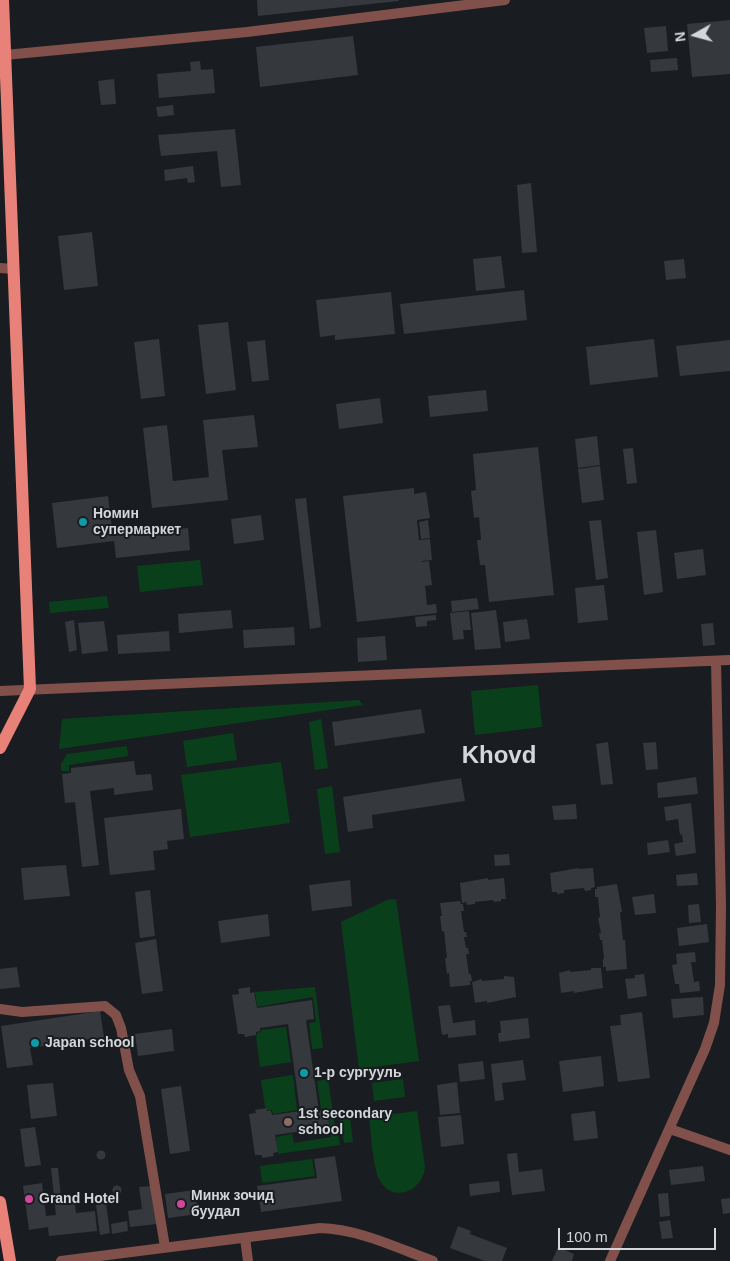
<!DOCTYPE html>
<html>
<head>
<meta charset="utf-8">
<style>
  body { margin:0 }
  #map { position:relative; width:730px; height:1261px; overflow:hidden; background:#191d21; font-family:Arial,sans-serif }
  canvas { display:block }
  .north { position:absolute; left:670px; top:10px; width:50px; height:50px; -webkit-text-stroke:4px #191d21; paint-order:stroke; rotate:263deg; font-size:14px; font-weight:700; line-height:20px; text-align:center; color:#d4d7da }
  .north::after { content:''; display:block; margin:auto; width:18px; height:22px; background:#d4d7da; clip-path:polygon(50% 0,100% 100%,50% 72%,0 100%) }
  .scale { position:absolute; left:558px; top:1228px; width:158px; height:22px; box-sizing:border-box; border:2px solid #d4d7da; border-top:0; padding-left:6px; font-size:15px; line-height:18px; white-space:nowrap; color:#d4d7da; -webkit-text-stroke:4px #191d21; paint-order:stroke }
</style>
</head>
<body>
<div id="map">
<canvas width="730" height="1261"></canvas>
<div class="north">N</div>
<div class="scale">100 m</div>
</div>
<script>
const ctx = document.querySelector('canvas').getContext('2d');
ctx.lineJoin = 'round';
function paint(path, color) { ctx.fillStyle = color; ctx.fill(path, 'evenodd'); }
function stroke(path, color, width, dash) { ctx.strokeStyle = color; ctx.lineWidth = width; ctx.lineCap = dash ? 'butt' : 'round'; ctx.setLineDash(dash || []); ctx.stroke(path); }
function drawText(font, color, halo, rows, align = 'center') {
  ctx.font = font + ' Arial,sans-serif'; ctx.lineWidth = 4; ctx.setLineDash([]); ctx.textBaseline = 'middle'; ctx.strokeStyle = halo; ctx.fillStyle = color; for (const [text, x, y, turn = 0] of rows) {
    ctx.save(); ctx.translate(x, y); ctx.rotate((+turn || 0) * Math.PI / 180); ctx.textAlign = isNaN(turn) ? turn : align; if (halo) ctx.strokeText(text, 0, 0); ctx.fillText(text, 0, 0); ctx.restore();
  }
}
const green = new Path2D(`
  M200 560 203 585 140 592 137 566Z
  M107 596 109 608 50 613 49 602Z
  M538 685 542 727 475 735 471 691Z
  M359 700 363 705 59 749 62 719Z
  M321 719 328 768 315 770 309 722Z
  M233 733 237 760 187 767 183 741Z
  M127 746 128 756 69 765V771H61V764L67 754Z
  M281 762 290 823 190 837 181 775Z
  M332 786 340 852 325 854 317 789Z
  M396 899 419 1061 359 1069 341 922 387 900Z
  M315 987 323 1048 312 1049 309 1023 316 1022 313 997 257 1007 255 992Z
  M286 1027 291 1062 260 1067 256 1036 257 1035V1033L261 1032V1030Z
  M293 1075 297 1110 273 1114 272 1110 268 1111 267 1108 265 1107 261 1080Z
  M328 1079 335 1127H337L340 1145 278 1154 276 1137 292 1134 294 1143 331 1137 328 1108 321 1109 317 1081Z
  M403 1079 405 1097 374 1101 372 1083Z
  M349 1110 353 1142 344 1143 339 1111Z
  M417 1111 425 1167C423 1192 391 1204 379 1179 373 1167 371 1133 369 1117Z
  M312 1159 315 1176 262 1183 260 1166Z`);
const building = new Path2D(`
  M257 0H399V1L258 16Z
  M730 20V74L692 77 687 24Z
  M666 26 668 51 647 53 644 28Z
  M353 36 358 75 260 87 256 47Z
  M677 58 678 70 651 72 650 60Z
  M200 61 201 70 213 69 215 93 159 98 157 74 191 71 190 62Z
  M114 79 116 104 101 105 98 81Z
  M173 105 174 115 158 117 156 107Z
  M235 129 241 185 221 187 217 151 161 156 158 135Z
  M193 166 195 182 188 183 187 178 165 181 164 170Z
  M531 183 537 252 522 253 517 185Z
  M92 232 98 286 64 290 58 236Z
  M501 256 505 288 476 291 473 259Z
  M684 259 686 278 666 280 664 261Z
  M524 290 527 320 404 334 400 304Z
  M391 292 395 334 335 340V335L320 337 316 300Z
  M228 322 236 390 206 394 198 325Z
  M159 339 165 396 141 399 134 342Z
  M654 339 658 377 590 385 586 347Z
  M265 340 269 380 252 382 247 342Z
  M730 340V371L680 376 676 346Z
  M486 390 488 411 430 417 428 396Z
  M380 398 383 423 339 429 336 404Z
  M254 415 258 447 222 450 228 500 152 508 143 428 167 425 173 481 209 477 203 420Z
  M597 436 600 465 578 468 575 439Z
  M538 447 554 595 489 602 485 565H480L477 540H481L479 517 474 518 471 491 476 490 473 454Z
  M633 448 637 483 627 484 623 449Z
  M600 466 604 500 582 503 578 469Z
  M414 488V494L426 492 430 518 417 520 419 540 430 539 432 560 422 561V562L429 561 432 585 425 586 427 605 436 604 437 613 357 622 343 496Z
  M108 496 113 536 188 528 190 550 116 558 114 541 57 548 52 503Z
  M306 498 321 627 310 629 295 499Z
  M261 515 264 540 234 544 231 519Z
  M428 520 430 538 421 539 419 522Z
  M601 520 608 578 596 580 589 521Z
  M656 530 663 592 644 595 637 532Z
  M703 549 706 575 677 579 674 553Z
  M604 585 608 620 578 623 575 588Z
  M477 598 479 609 452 612 451 601Z
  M231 610 233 628 179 633 178 614Z
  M496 610 501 648 475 650 471 613Z
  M469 611 471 630H463L464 639 453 640 450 613Z
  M436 615V620L427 621V626L416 627 415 617Z
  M527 619 530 639 505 642 503 622Z
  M74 620 77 650 69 652 65 622Z
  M104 621 108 651 82 654 78 623Z
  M713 623 715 645 703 646 701 624Z
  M294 627 295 645 244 648 243 630Z
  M169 631 170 651 118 654 117 635Z
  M385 636 387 660 358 662 357 638Z
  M421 709 425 733 335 746 332 722Z
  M608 742 613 784 601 785 596 744Z
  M656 742 658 769 646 770 643 743Z
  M134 761 136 775 151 774 153 790 114 795V788L90 791 99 865 82 867 75 802 65 803 62 774 71 773V768Z
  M696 777 698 794 658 798 657 783Z
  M461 778 465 801 372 815 373 828 348 832 343 797Z
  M691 803 696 853 676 856 674 844 683 842 682 834 680 835 678 819 666 821 664 807Z
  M576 804 577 819 554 820 552 806Z
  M181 809 184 839 167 841 168 849 153 851 155 870 110 875 104 818Z
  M668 840 670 852 648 855 647 843Z
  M509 854 510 865 495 866 494 855Z
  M66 865 70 896 24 900 21 868Z
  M579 868V869L593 868 595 887 591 888V890L585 891 584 888 564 890V893L557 894V892H552L550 873Z
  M697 873 698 885 677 886 676 875Z
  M488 878V880L504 878 506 899H501V901L494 902 493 900 475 902V904L467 905 466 902 462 903 460 883Z
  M350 880 352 906 312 911 309 885Z
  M617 884 622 912H620L623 940H625L627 969 606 971V967H603V959H604L602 940H600L599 933H601L598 918 600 917 598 897H595V889H597V887Z
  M150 890 155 936 140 938 135 892Z
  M654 894 656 913 635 915 632 897Z
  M460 901 461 904H463L464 911H461L464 932H466L467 937H464L466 948H468L469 954H466L469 974H471L472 981H470V985L450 987 449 973 447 974 445 958H447L444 931 442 932 440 916H442L440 903Z
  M699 904 701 922 689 923 688 905Z
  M268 914 270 936 221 943 218 921Z
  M707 924 709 942 679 946 677 928Z
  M156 939 163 991 142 994 135 943Z
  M695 952 696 962H691L694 982 699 981 700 991 680 993 679 984H675L672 965 677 964 676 954Z
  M17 967 20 987 0 989V969Z
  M591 968H601L603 988 574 993V991L561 993 559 973 570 970V972L591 970Z
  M644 974 647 996 628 999 625 979 635 978V975Z
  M504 976 514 977 516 997 487 1003V1001L475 1003 472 982 482 979V981L504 979Z
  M250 987V993L254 992 257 1008 312 1000 314 1019 306 1020 319 1111 327 1110 330 1130 303 1134V1131L275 1135 278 1152 273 1153 274 1156 262 1158V1155H255L249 1114 256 1113 255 1110 267 1108V1111H271L272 1115 300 1111 288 1024 260 1028V1031L256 1032V1035L245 1037 244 1034H238L232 995 239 994 238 989Z
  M703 997 704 1015 673 1018 671 999Z
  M450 1005 453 1023 475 1020 476 1035 448 1038V1034L442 1035 438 1006Z
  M100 1011 104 1037 30 1048 33 1065 7 1068 1 1026Z
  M642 1012 650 1078 618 1082 610 1026 621 1025 620 1015Z
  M528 1018 530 1038 499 1042 498 1033H501L500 1021Z
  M172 1029 174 1051 138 1056 135 1034Z
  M601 1056 604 1086 563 1092 559 1061Z
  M523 1060 526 1080 502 1083 504 1100 495 1101 491 1064Z
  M483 1061 485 1079 460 1082 458 1064Z
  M457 1082 460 1113 440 1115 437 1085Z
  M53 1083 57 1116 31 1119 27 1085Z
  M181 1086 190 1151 170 1154 161 1089Z
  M595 1111 598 1138 574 1141 571 1114Z
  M461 1115 464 1144 441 1147 438 1117Z
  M35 1127 41 1165 25 1167 20 1129Z
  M96.5 1155a4.5 4.5 0 1 1 9 0a4.5 4.5 0 1 1-9 0Z
  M517 1153 519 1172 542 1169 545 1191 512 1195 507 1154Z
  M335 1156 342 1201 261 1212 257 1186 317 1178 314 1159Z
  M703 1166 705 1181 671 1185 669 1170Z
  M51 1168H58L61 1198 74 1197 76 1213 95 1211 97 1231 49 1236 48 1227 29 1230 23 1186 42 1183 46 1216 56 1215Z
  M499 1181 500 1192 470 1196 469 1184Z
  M112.5 1190a4.5 4.5 0 1 1 9 0a4.5 4.5 0 1 1-9 0Z
  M152 1186 157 1224 130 1227 128 1211 142 1209 139 1187Z
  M195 1190 198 1214 168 1218 165 1194Z
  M668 1193 670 1216 660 1217 658 1194Z
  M730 1198V1213L723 1214 721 1199Z
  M106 1203 110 1233 100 1235 96 1205Z
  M670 1220 673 1238 662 1239 659 1222Z
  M127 1221 128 1231 112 1234 111 1224Z
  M458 1226 471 1231 470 1234 507 1248 502 1261H485L450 1248Z
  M558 1247 574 1254 572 1261H552Z`);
const minor = new Path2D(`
  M5 55 247 32 505 0
  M0 268 13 269
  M0 691 730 660
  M0 1009 22 1012 105 1006 116 1015 121 1028 129 1070 140 1096 165 1247
  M670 1129 730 1150
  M245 1238 248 1261
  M61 1261 320 1228C359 1229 397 1248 433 1261
  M610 1261 705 1049 714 1023 720 985 721 905 716 661`);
const major = new Path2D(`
  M0 748 30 689 3 0
  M0 1202 10 1261`);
const markers = [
  [83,522,5,"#0f9aa8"],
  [35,1043,5,"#0f9aa8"],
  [304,1073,5,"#0f9aa8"],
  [288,1122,5,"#8d6e63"],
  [29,1199,5,"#d1479c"],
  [181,1204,5,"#d1479c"]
];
const poiNames = [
  ["Номин",93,514],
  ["супермаркет",93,530],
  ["Japan school",45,1043],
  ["1-р сургууль",314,1073],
  ["1st secondary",298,1114],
  ["school",298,1130],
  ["Минж зочид",191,1196],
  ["буудал",191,1212],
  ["Grand Hotel",39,1199]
];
const townNames = [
  ["Khovd",499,756]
];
paint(green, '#09401b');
paint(building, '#35393e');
stroke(minor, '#81504b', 10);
stroke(major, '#e88178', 12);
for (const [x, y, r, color] of markers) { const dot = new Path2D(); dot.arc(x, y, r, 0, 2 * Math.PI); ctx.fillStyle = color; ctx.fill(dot); stroke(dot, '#191d21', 2); }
drawText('bold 14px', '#d4d7da', '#191d21', poiNames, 'left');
drawText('bold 24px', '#d4d7da', '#191d21', townNames);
</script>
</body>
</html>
